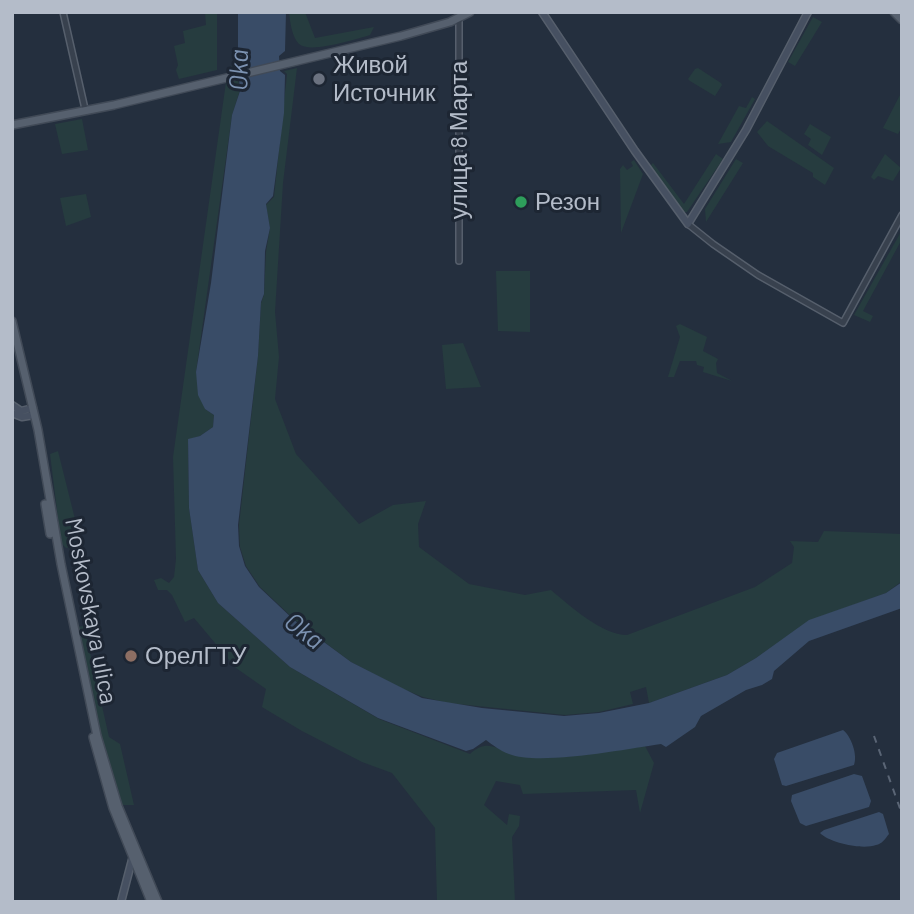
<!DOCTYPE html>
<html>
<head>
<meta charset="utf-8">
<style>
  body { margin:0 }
  #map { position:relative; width:914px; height:914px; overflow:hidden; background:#242f3e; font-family:Barlow,sans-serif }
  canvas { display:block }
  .frame { position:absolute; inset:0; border:14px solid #b4bcc9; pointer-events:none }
</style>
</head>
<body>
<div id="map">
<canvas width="914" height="914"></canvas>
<div class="frame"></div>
</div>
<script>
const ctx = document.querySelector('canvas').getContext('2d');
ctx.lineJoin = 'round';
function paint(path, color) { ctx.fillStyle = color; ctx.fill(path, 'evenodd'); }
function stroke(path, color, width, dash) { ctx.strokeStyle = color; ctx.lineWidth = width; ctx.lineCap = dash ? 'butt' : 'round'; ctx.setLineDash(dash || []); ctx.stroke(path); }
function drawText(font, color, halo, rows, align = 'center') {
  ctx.font = font + ' Barlow,sans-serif'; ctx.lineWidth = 6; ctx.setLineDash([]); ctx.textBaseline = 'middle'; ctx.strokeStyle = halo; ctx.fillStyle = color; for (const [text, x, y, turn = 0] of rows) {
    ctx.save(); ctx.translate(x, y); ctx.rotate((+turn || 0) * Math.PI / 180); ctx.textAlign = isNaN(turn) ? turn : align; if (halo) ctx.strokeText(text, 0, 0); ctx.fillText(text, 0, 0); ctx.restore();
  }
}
const green = new Path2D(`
  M205 12H217V70L179 79 176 70 178 65 174 46 185 43 183 31 206 25Z
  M289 12H305L315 38 374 27 370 35C356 39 310 54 299 44 292 37 290 22 289 12Z
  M813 17 822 22 795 66 788 62Z
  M235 65 240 90 232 115 196 372 205 409 214 415 213 427 200 436 188 440 189 508 198 570 218 603 290 667 379 719 470 754C491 735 500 755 525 757 564 760 606 751 645 746L654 763 640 813 636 790 523 794 520 785 496 781 484 805 507 825 509 814 520 816 519 826 512 837 515 902H437L435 828 392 773 362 762 302 731 262 707 266 689 236 668 194 618 185 622 172 595 167 590H158L154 580 161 578 169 583 174 577 176 559 173 457 228 68Z
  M297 68 283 183 275 312 279 357 275 399 296 454 359 524 393 505 426 501 418 524 419 547 469 584 525 595 551 590C570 606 602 635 627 635L755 587 792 563 794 547 790 541 818 542 824 531 902 534V581L886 593 809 621 756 658 727 675 649 703 646 687 630 692 633 704 599 712 565 715 448 703 423 697 403 689 351 662 295 620 260 587 246 566 240 547 239 525 258 356 261 303 264 295 266 252 270 228 266 205 274 197 287 74 284 71Z
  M698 68 721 83 722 85 715 96 690 81 688 79 695 69Z
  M902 91V127L898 134 883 128Z
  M752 97 755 99 731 142 718 144 739 106 746 108Z
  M82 119 88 150 62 154 55 124Z
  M767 121 834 168 825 185 813 177V173L768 146 757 132Z
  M810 124 831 137 822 155 808 145 811 139 804 134Z
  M716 154 723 159 687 212H684L650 166 653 163 684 204Z
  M885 154 901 168 893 181 878 176 874 180 871 177Z
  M736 159 743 163 706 222 705 209Z
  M634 160 643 174 621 233 620 169 623 165 627 170 633 166 631 162Z
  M86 194 91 217 66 226 60 198Z
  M902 230V239L863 311 873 316 870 322 854 315Z
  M496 271H530V332L498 331Z
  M680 324 707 337 703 351 718 359 716 363 717 373 732 381 703 372 704 367 697 365 696 361H680L674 377H668L680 337 676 326Z
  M463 343 481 387 446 389 442 345Z
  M58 451 78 531 74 546 66 548 61 543 50 454Z
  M84 626 109 737 120 744 134 805H121L100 737 77 627Z`);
const water = new Path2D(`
  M238 12H286L285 51 279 56 280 71 285 75 284 113 273 196 266 204 270 228 265 251 264 294 261 302 258 356 238 525 239 546 245 566 259 587 294 620 351 662 422 698 482 708 564 716 599 713 649 703 727 675 756 658 809 620 886 593 902 582V608L809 641 774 671 772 679 762 685 746 690 701 716 695 727 666 747 661 744C626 749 539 766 509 754 500 751 493 745 486 740L473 749 466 751 378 718 290 667 218 603 198 570 189 508 188 439 200 436 213 427 214 415 205 409 198 395 196 372 211 283 232 115 240 91 238 66Z
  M843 730C851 736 858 755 854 765L786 786 782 785 774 759 777 753Z
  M854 774 862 776 871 801 869 807 806 826 800 823 791 801 792 795Z
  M879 812 883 814 889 834C885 839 882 844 876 845 862 850 830 843 820 833L824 830Z`);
const tertiary = new Path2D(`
  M63 12 85 109
  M459 19V261
  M688 224 713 244 758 275 843 323 902 215`);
const secondary = new Path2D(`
  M542 12 635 151 688 224 746 130 808 12
  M12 405 21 411 33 408
  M12 413 22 417 34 415
  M121 902 133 856`);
const primary = new Path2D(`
  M894 12 902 20
  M12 125 114 105 401 36 450 22 470 12
  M12 321 38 430 61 564 97 736 118 806 158 902
  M45 504 50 534
  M93 737 113 808 151 902`);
const rail = new Path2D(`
  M874 736 902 814`);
const markers = [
  [319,79,7,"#6b7280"],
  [521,202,7,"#2e9e5b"],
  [131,656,7,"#8d6e63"]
];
const poiNames = [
  ["Живой",333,65],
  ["Источник",333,93],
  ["Резон",535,202],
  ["ОрелГТУ",145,656]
];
const streetNames = [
  ["улица 8 Марта",459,140,-90],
  ["Moskovskaya ulica",91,611,79]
];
const waterNames = [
  ["Oka",239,70,-89],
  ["Oka",304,631,38]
];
paint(green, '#263c3f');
paint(water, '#394c67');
stroke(tertiary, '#565f6c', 8);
stroke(secondary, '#565f6c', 9);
stroke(primary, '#414a57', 10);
stroke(tertiary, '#38414e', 5);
stroke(secondary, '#465061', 6);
stroke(primary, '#56606e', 7);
stroke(rail, '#5a6575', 2, [7, 7]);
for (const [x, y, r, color] of markers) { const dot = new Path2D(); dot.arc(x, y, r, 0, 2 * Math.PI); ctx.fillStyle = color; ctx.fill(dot); stroke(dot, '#1d2633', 2.5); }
drawText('24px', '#b4bcc9', '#1d2633', poiNames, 'left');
drawText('24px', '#b4bcc9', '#1d2633', streetNames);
drawText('italic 26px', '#7c92b1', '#1d2633', waterNames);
</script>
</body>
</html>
